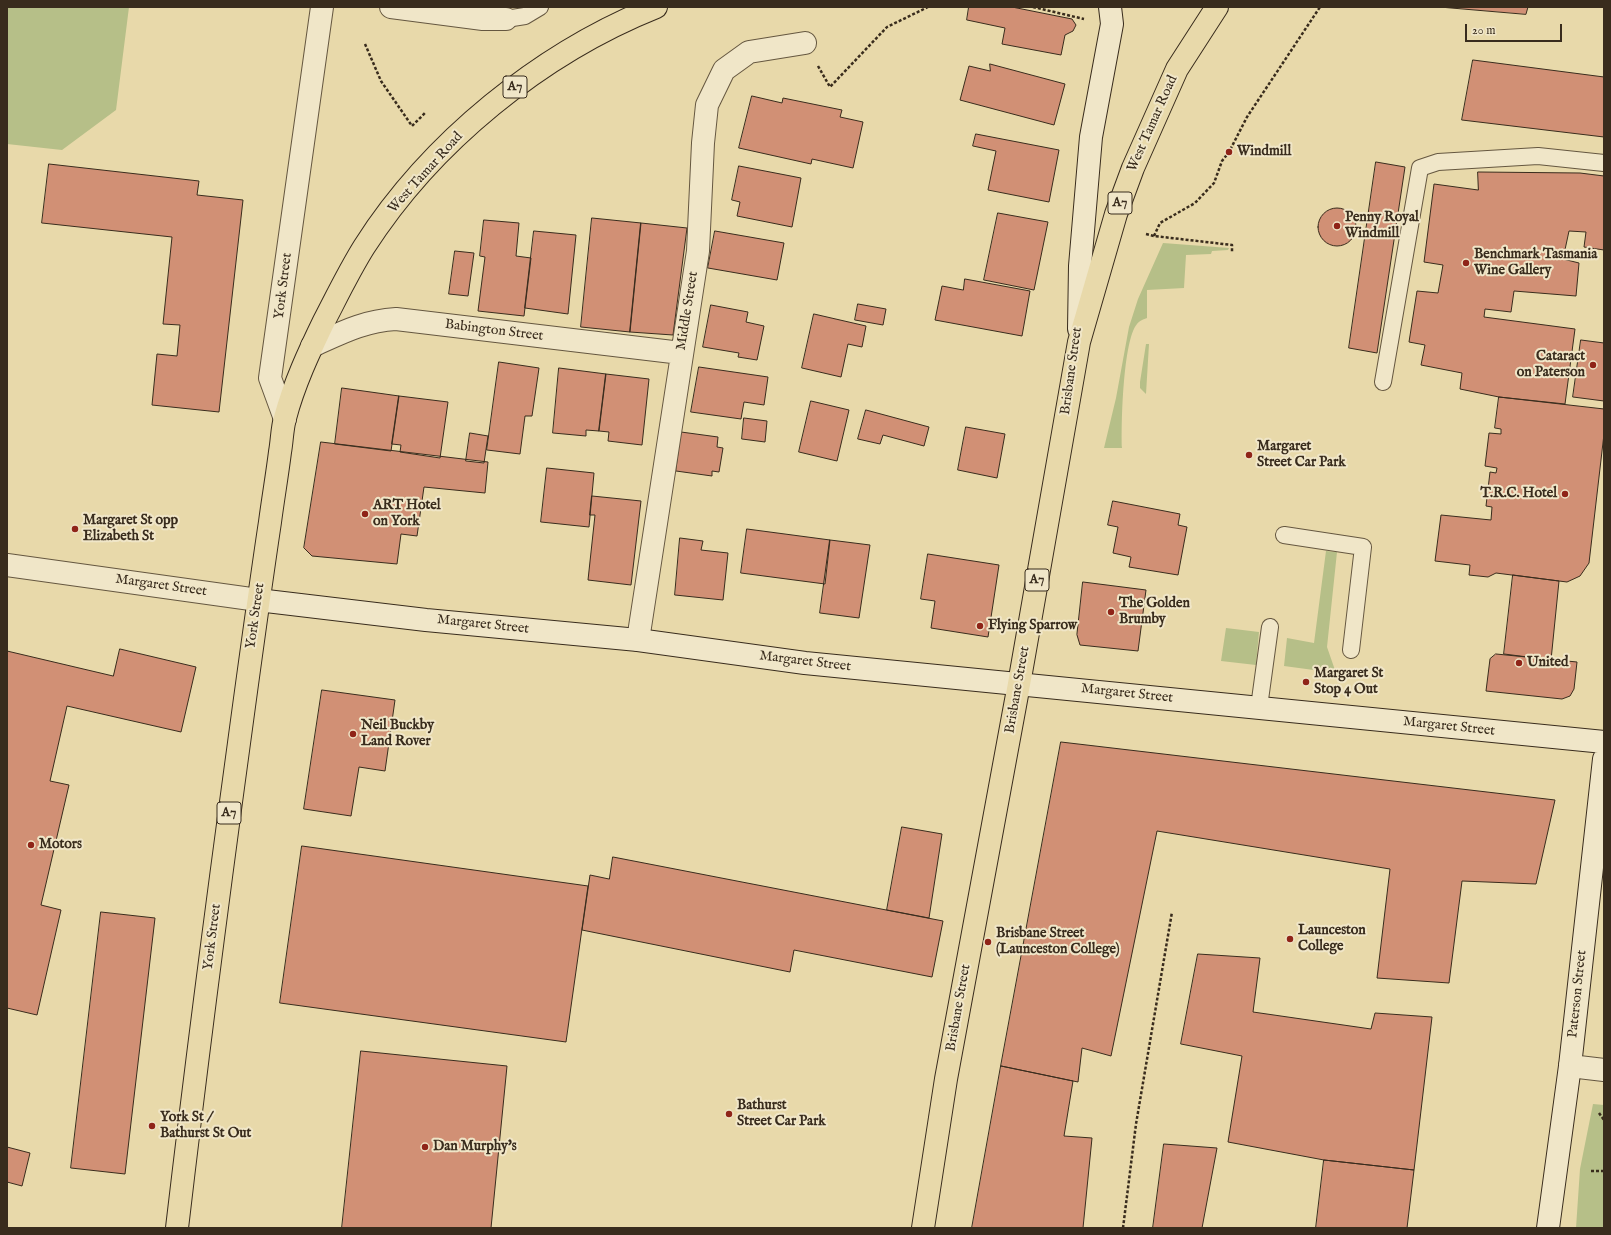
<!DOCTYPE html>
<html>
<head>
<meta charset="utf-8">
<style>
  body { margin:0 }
  #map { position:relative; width:1611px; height:1235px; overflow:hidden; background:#e8d9aa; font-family:"IM FELL English",serif }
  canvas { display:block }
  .frame { position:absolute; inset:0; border:8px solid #392c1d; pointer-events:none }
  .scale { position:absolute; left:1465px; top:24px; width:97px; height:18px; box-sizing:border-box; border:2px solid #392c1d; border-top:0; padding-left:5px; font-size:12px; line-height:14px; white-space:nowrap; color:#392c1d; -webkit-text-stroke:3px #f0e6c8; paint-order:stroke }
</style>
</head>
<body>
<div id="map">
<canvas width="1611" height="1235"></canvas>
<div class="frame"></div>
<div class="scale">20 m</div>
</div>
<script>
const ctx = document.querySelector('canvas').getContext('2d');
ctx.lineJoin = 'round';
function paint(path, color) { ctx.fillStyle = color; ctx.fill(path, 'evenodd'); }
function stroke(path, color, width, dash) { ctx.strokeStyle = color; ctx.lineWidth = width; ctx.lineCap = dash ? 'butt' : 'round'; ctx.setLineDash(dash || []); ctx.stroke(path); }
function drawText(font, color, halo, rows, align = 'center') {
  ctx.font = font + ' "IM FELL English",serif'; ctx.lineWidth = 4; ctx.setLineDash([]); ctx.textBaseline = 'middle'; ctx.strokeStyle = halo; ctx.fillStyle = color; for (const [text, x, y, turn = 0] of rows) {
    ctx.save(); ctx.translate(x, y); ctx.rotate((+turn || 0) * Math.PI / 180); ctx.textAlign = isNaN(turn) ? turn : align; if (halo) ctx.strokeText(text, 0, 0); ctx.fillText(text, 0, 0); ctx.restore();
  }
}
const green = new Path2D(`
  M7 7H129L116 110 62 150 7 144Z
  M1163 243 1229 248 1228 250 1212 251 1211 254 1186 255 1184 288 1147 290V318C1144 319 1139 321 1137 324 1123 340 1121 425 1122 448H1104L1116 398 1129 327 1138 299Z
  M1146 344H1149L1146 394 1140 388V382Z
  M1326 551 1337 552 1327 647 1336 673 1284 666 1287 638 1314 643Z
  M1226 628 1259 632 1256 665 1221 661Z
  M1593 1104 1604 1105V1228H1576L1580 1169Z`);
const building = new Path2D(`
  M969 7H1012L1072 19 1076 25 1073 31 1065 35 1061 55 1002 44 1005 28 967 20Z
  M1440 7H1528L1526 14Z
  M1473 60 1604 77V137L1462 120Z
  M990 64 1065 84 1054 125 960 100 969 66 990 71Z
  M752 96 782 103 783 98 842 110 840 117 863 122 853 168 812 159 811 164 739 148Z
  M976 134 1059 150 1049 202 988 190 996 151 973 146Z
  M1376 162 1405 167 1377 353 1349 348Z
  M49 164 199 181 197 195 243 200 219 412 152 405 157 354 177 356 180 325 163 324 172 237 42 223Z
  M739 166 801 178 792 227 737 216 740 202 732 200Z
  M1478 172 1580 173 1604 176V250L1584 247 1586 232 1569 231 1563 259 1579 263 1576 296 1514 291 1511 312 1485 309 1484 317 1575 329 1565 404 1499 397 1460 389 1462 373 1421 365 1425 345 1409 342 1417 291 1438 293 1443 265 1424 262 1434 184 1478 190Z
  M1318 227a19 19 0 1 1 38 0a19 19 0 1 1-38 0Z
  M998 213 1048 222 1034 290 984 280Z
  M592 218 641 223 630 332 581 327Z
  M484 220 519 223 516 256 531 258 524 316 478 311 485 257 480 256Z
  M641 223 687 228 673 335 630 332Z
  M534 231 576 235 568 314 525 308Z
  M715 231 784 243 777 280 708 268Z
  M455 251 474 253 468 296 449 294Z
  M965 279 1030 291 1022 336 935 320 942 286 963 290Z
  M858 304 886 309 883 325 855 320Z
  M711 305 748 312 746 322 764 326 757 360 738 357 739 353 703 347Z
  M814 314 866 326 862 347 848 344 841 377 802 368Z
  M1581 340 1604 343V401L1573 397Z
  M499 362 539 368 532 416H525L520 454 487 450Z
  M699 367 768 377 764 405 744 402 741 419 691 412Z
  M559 368 606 374 599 431 586 430V436L553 433Z
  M606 374 649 379 642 445 608 441 609 432 599 431Z
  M342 388 399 396 391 451 335 444Z
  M399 396 448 402 440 458 400 452 401 445 392 444Z
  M1499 397 1604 409V434L1589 563 1580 576 1567 582 1496 573 1488 577 1469 575 1470 565 1435 561 1441 515 1491 520 1492 507 1486 506 1490 472 1496 473 1497 468 1485 466 1489 433 1501 434V429L1495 428Z
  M811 401 849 410 837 461 799 452Z
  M866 410 929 427 924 446 883 435 880 444 858 439Z
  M744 418 767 421 765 442 742 439Z
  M966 427 1005 434 997 478 958 470Z
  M681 432 718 437 717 447 723 448 719 472 712 471V476L676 471Z
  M470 433 488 436 484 463 466 461Z
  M321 442 488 462 485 493 424 487 417 536 401 534 397 564 312 556 304 548Z
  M547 468 594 473 589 527 541 522Z
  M592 496 641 501 631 585 588 580 595 515H590Z
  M1113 501 1180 514 1178 525 1187 527 1178 575 1129 567 1131 557 1113 553 1118 527 1108 525Z
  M747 529 830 540 825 584 741 573Z
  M680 538 703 541 701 550 728 553 723 600 675 595Z
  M830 540 870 545 859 618 820 613Z
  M928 554 999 565 988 637 931 628 935 601 921 599Z
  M1513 575 1559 581 1551 660 1504 654Z
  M1083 582 1146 590 1138 651 1080 645 1077 635Z
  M120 649 196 667 181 732 67 706 50 781 69 785 41 905 61 910 37 1015 7 1008V651L113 676Z
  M1496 654 1577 662 1574 689 1570 696 1562 699 1486 691 1490 659Z
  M322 690 395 700 385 771 359 767 351 816 304 809Z
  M1061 742 1555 800 1536 884 1462 881 1449 983 1377 978 1390 869 1157 831 1111 1056 1082 1048 1078 1082 1001 1066Z
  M902 827 942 834 929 918 887 910Z
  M302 846 588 886 566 1042 280 1003Z
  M613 857 943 921 932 977 794 950 790 972 582 930 590 875 609 879Z
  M101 912 155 918 125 1174 71 1168Z
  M1198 954 1260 958 1253 1012 1371 1029 1375 1013 1432 1017 1414 1170 1324 1160 1228 1142 1242 1056 1181 1044Z
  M361 1051 507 1066 491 1228H342Z
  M1001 1066 1073 1081 1064 1136 1092 1138 1083 1228H972Z
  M1164 1144 1217 1148 1202 1228H1153Z
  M7 1147 30 1153 22 1186 7 1182Z
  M1324 1160 1414 1170 1407 1228H1316Z`);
const path = new Path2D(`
  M1033 7 1084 19
  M365 44 381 81 412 126 426 112
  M818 66 830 87 887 27 928 7
  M1146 234 1154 236 1232 245V252
  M1154 236 1160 223 1195 203 1214 183 1222 161 1229 152 1247 117 1320 7
  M1599 1113 1604 1120
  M1591 1171H1604
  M1123 1228 1136 1124 1172 912`);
const lane = new Path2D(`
  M506 19 525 16 540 7
  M1383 382 1420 168 1438 162 1538 156 1604 163
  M1284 535 1363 547 1351 650
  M1259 707 1270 627`);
const street = new Path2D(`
  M391 7 483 19H506
  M312 346C341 333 363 321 396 319L681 353
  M285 419 270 378 322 7
  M7 565 258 600
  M638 640 698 251 703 143 707 105 724 70 749 52 805 43
  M1570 1066 1604 1070`);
const secondary = new Path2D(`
  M1079 329 1080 266 1091 137 1112 24 1110 7
  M258 600 426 620 638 640 805 663 1604 742
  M1548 1228 1570 1066 1604 759`);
const highway = new Path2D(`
  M177 1228C196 1066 217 904 239 743 249 669 259 595 270 522 273 499 277 476 280 452 282 441 282 429 285 418 294 384 309 352 324 321 337 296 349 271 364 247 431 142 541 53 656 7
  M923 1228 946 1079 1019 684 1079 342 1116 214 1133 168 1177 69 1217 7`);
const markers = [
  [1229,152,4,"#8f2418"],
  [1337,226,4,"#8f2418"],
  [1466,263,4,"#8f2418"],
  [1593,365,4,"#8f2418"],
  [1249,455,4,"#8f2418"],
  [1565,494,4,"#8f2418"],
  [365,514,4,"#8f2418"],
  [75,529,4,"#8f2418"],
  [1111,612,4,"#8f2418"],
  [980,626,4,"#8f2418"],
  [1519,663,4,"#8f2418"],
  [1306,682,4,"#8f2418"],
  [353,734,4,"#8f2418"],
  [31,845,4,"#8f2418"],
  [1290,939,4,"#8f2418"],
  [988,942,4,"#8f2418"],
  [729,1114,4,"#8f2418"],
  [152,1126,4,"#8f2418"],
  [425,1147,4,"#8f2418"]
];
const shields = [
  [515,87,24],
  [1120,203,24],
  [1037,580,24],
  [229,813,24]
];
const shieldNames = [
  ["A7",515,87],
  ["A7",1120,203],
  ["A7",1037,580],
  ["A7",229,813]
];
const streetNames = [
  ["West Tamar Road",1153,124,-66],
  ["West Tamar Road",426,173,-48],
  ["York Street",284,286,-83],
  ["Middle Street",688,311,-81],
  ["Babington Street",494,331,7],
  ["Brisbane Street",1072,371,-82],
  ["Margaret Street",161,586,8],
  ["York Street",256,616,-82],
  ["Margaret Street",483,625,6],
  ["Margaret Street",805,662,7],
  ["Brisbane Street",1018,690,-80],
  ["Margaret Street",1127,694,6],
  ["Margaret Street",1449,727,6],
  ["York Street",213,937,-83],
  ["Paterson Street",1578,994,-84],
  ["Brisbane Street",959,1008,-80]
];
const poiNames = [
  ["Windmill",1237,152],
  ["Penny Royal",1345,218],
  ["Windmill",1345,234],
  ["Benchmark Tasmania",1474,255],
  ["Wine Gallery",1474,271],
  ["Cataract",1585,357,"right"],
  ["on Paterson",1585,373,"right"],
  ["Margaret",1257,447],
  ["Street Car Park",1257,463],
  ["T.R.C. Hotel",1557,494,"right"],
  ["ART Hotel",373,506],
  ["on York",373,522],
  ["Margaret St opp",83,521],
  ["Elizabeth St",83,537],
  ["The Golden",1119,604],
  ["Brumby",1119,620],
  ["Flying Sparrow",988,626],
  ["United",1527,663],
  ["Margaret St",1314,674],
  ["Stop 4 Out",1314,690],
  ["Neil Buckby",361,726],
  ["Land Rover",361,742],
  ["Motors",39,845],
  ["Launceston",1298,931],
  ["College",1298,947],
  ["Brisbane Street",996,934],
  ["(Launceston College)",996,950],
  ["Bathurst",737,1106],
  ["Street Car Park",737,1122],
  ["York St /",160,1118],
  ["Bathurst St Out",160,1134],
  ["Dan Murphy's",433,1147]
];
paint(green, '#b6bf88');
paint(building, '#d19075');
stroke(building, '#392c1d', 1);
stroke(lane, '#655740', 18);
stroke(street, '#655740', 24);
stroke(secondary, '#392c1d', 24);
stroke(highway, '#392c1d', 24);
stroke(path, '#392c1d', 2.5, [3, 2]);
stroke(lane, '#f0e6c8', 16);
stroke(street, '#f0e6c8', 22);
stroke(secondary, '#f0e6c8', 22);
stroke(highway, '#e8d9aa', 22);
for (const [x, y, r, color] of markers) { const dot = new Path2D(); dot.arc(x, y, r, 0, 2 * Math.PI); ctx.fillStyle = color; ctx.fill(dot); stroke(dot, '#f0e6c8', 1.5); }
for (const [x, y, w] of shields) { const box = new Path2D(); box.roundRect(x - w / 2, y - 11, w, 22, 3); ctx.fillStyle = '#f0e6c8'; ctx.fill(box); stroke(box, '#392c1d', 1); }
drawText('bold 13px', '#392c1d', null, shieldNames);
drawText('14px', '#392c1d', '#f0e6c8', streetNames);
drawText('bold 14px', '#392c1d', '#f0e6c8', poiNames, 'left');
</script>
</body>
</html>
